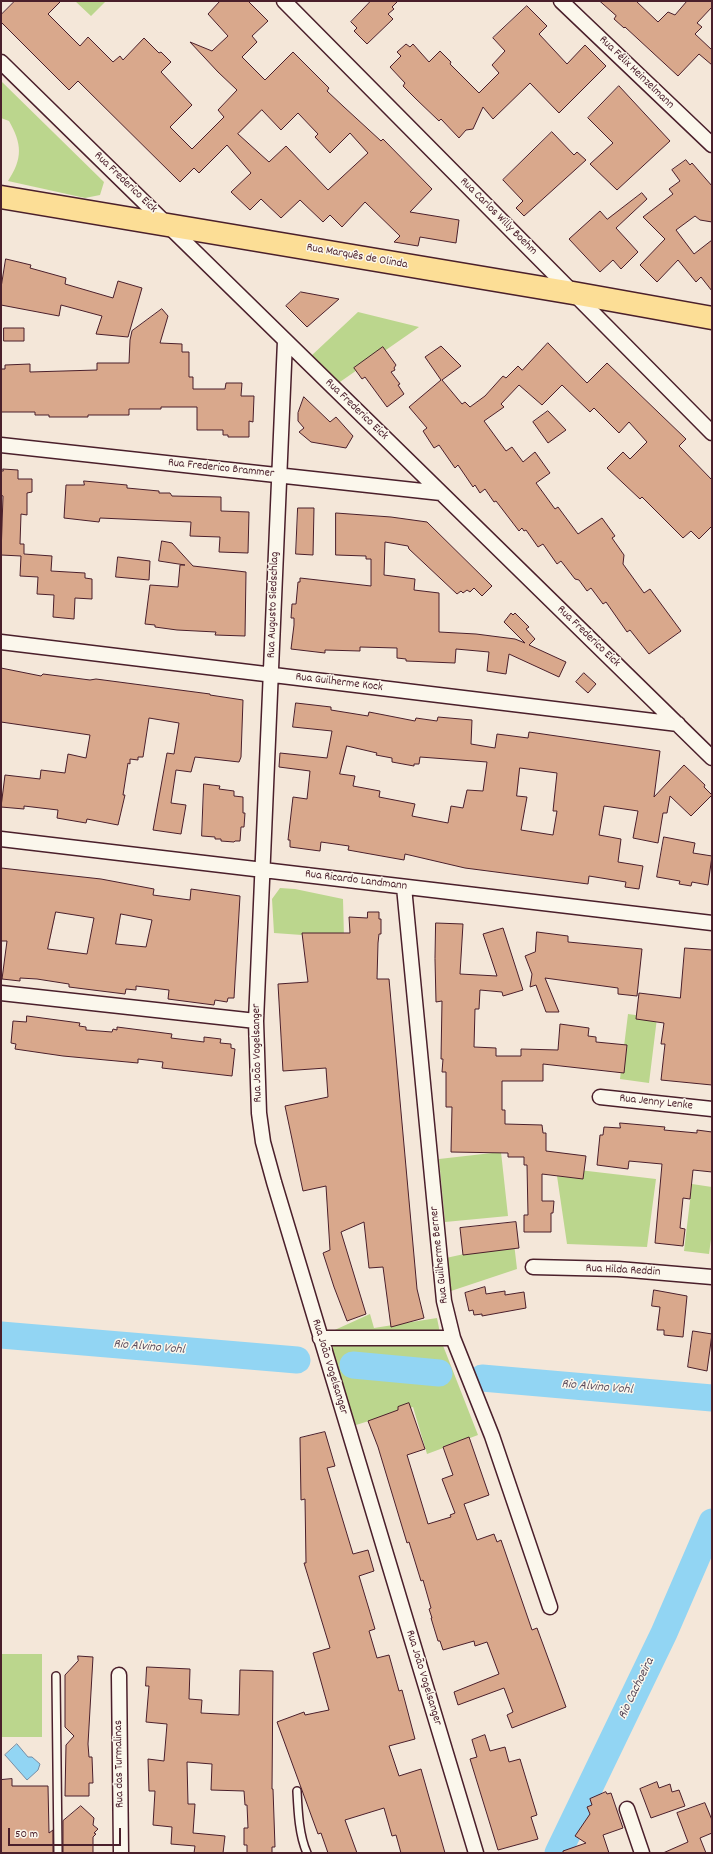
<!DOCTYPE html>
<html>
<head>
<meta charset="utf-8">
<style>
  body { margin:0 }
  #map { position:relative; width:713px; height:1854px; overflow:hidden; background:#f4e7d9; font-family:Dekko,sans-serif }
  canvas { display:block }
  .frame { position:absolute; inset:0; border:2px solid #4a1f2b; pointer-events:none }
  .scale { position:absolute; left:8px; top:1828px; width:113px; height:18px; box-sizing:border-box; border:2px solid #4a1f2b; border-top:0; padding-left:5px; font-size:12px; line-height:14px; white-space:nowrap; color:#4a1f2b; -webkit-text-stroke:3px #fbf7ec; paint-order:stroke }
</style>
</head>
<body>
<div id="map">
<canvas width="713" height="1854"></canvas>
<div class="frame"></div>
<div class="scale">50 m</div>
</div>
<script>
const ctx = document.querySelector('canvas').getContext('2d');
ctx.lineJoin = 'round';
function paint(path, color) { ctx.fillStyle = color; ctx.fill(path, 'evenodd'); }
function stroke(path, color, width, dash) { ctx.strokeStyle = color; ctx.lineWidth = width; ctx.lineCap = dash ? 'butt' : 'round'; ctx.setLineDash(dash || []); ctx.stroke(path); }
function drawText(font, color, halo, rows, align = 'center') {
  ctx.font = font + ' Dekko,sans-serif'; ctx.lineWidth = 3; ctx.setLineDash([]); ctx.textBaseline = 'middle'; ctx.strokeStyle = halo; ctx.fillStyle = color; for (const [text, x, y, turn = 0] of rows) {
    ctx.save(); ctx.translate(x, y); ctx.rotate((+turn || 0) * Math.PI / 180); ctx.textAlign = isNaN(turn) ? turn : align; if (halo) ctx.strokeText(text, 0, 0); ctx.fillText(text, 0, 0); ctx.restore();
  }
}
const green = new Path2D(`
  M75 1H106L91 16Z
  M1 81 104 182 100 195 85 198 8 181C23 158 22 144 9 121L1 118Z
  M358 312 419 327 337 384 311 356Z
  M280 888 295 889 343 899 344 938 274 933 272 899Z
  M628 1014 657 1018 649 1083 620 1079Z
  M501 1152 508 1216 445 1222 439 1159Z
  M579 1170 656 1179 647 1247 567 1244 557 1176 579 1178Z
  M692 1184 712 1187V1232L709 1254 684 1251Z
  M514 1243 517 1269 451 1291 446 1258Z
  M370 1314 374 1328 437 1318 442 1343 478 1435 427 1454 413 1407 356 1425 331 1354 328 1333Z
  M1 1654H42V1737H1Z`);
const water = new Path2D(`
  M17 1744 28 1757H32L40 1764 38 1770 27 1780 5 1755Z`);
const river = new Path2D(`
  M1 1335 297 1360
  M353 1365 439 1373
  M482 1378 712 1398
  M558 1853 664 1633 712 1522`);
const building = new Path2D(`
  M15 1H61L48 14 80 46 88 37 113 62 120 56 123 60 144 38 159 53 161 52 171 62 161 72 192 105 170 127 192 149 224 117 218 110 237 90 218 72 190 42 212 51 228 36 208 14 220 1H248L268 21 252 36 257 42 242 57 265 80 293 52 329 88 327 91 344 107 381 141 383 139 432 189 410 212 459 220 456 243 420 237 418 246 394 242 400 236 365 202 342 227 330 215 323 222 300 200 281 218 261 199 250 210 231 192 251 173 227 145 199 173 194 168 180 182 78 81 69 90 1 22V15ZM262 110 281 130 298 113 318 134 315 137 330 153 350 133 368 153 328 190 286 146 269 162 238 134Z
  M371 1H398L392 7 394 9 388 14 393 19 367 44 354 31 357 28 351 22Z
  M600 1H636L658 22 668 12 675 15 687 1H712V7L697 23 702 27 695 34 712 50V65L699 54 678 76 625 27 624 28 614 19 616 16Z
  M527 6 547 26 539 34 567 64 585 45 606 66 559 113 530 83 493 119 483 107 473 129 466 130 459 138 441 119 439 121 416 99 403 86 405 83 390 67 401 56 397 52 406 44 410 47 413 44 429 62 440 51 451 62 450 64 479 93 499 73 492 65 505 51 493 38Z
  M619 86 670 141 617 190 590 164 613 143 588 118Z
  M552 132 574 155 577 152 586 160 524 216 516 208 523 201 503 180Z
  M686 160 690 165 692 163 712 186V222L700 220 695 216 676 230 694 254 712 240V291L701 277 696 282 678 260 657 282 640 265 665 239 643 217 673 194 669 189 680 181 672 170Z
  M642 193 647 199 616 228 638 252 621 269 613 260 600 272 569 239 600 211 607 219Z
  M6 259 31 265 30 268 66 278 65 284 113 298 118 281 142 288 128 337 96 334 102 316 61 305 59 316 1 305V288Z
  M301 292 339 299 307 327 286 306Z
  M162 309 168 316 160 343 182 344V352H189V377H193V389H225L226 383H242L241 396H254L253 422 249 421V437H228V435H223V430H197V407H161V409H129V415H88V417H49V415H35V412H1V369H5V365L30 364V372L97 370V363H129L130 340 132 331Z
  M4 328H24V341H4Z
  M548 343 587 383 607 363 686 439 679 446 712 480V526L699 539 691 531 683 538 642 497 640 499 607 468 623 452 630 459 647 442 629 422 619 433 594 408 590 412 562 385 542 405 519 385 501 404 504 407 484 421 506 451 512 447 523 462 535 452 550 473 536 483 555 509 558 507 578 534 602 518 615 536 612 538 624 555 623 564 644 593 650 589 681 631 649 654 630 630 627 632 606 602 603 604 591 588 587 591 579 580 575 579 561 561 557 564 543 544 538 547 526 530 524 531 522 528 519 531 496 501 494 502 485 489 480 493 475 485 473 487 458 465 455 468 439 445 434 448 423 431 427 428 409 407 441 380 425 357 441 346 461 366 442 380 462 404 465 402 470 407 485 396 503 376 506 378 518 366 522 370Z
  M383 347 396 365 394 368 395 370 391 372 400 384 398 385 404 394 387 407 365 377 362 379 354 368Z
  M304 397 330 422 336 417 353 436 346 448 311 442 299 432 304 428 298 421V413Z
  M548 411 566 430 548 443 533 422Z
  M3 469 18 470V479H32V492L27 493V515L21 514 20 544H24V554L52 556 51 571 85 573V578L92 579V599L75 598 74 619 53 617 54 595 37 594 38 577 20 576 21 556 1 555 3 496 1 495V471H3Z
  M84 481 127 485V488L159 491V493H170L172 496 221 497V511L249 512 248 553 219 552 220 537 190 536 191 522 100 518 99 522 64 518 66 485H84Z
  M298 508H314L313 555 296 554Z
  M336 513 391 517 427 522 492 586 482 596 474 588 470 592 467 590 463 593 461 591 457 594 409 549 408 546 385 542 384 575 415 579 414 590 439 593V632L476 634 515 639 525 643 504 622 511 613 513 615 515 613 529 627 526 629 535 639 529 645 566 662 559 677 509 654 506 674 487 671 489 652 456 649 455 663 406 661V659L397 658V648L360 647V651L325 650V653L291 649 294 625V618H291L292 604H296L298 582H300V578L371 586V559H366V556L336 555Z
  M162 541 172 543 193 566 246 572 245 636 215 635 216 632 177 630 155 627V625L145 624 150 585 178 587 180 565H185L159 561Z
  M118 557 150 561 149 580 116 577Z
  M1 668 41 676 43 674 90 680 96 679 210 694V695L243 700 241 757 239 762 195 757 191 772 176 770 171 803 186 805 181 834 153 830 167 753 174 754 179 723 149 718 143 757H138V760L130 759V764L128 763 123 795H125L118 825 87 819 86 823 57 818 58 810 24 806V809L1 807 5 775 40 779 41 770 65 773 68 754 86 758 90 735 1 722Z
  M584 673 596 684 588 693 576 682Z
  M296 703 331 707V710L368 716 369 712 415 721 416 718 437 721 438 717 472 720 471 744 495 748 497 734 528 738 529 732 660 751 654 797 684 765 705 785 704 787 712 795 691 816 670 796 667 813H663L658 843 633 838 638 811 604 806 599 835 621 839 618 862 643 866 639 889 625 887 626 882 589 876 588 884 465 868 405 854 404 860 348 850 349 846 321 842 320 851 290 847V840H288L293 797 307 799 310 771 279 767 280 753 327 758 332 731 293 727ZM347 746 377 753 376 755 392 758V762L414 766V764H419L420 757 487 762 483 791 467 790 463 808 451 806 448 823 412 816 415 804 379 797 380 791 353 786 355 776 340 774ZM520 768 557 773 553 811H557L553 835 521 830 527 797 517 796Z
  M204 784 220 786 219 789 234 791V796L243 797V813H245L244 827H241L240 841H235L234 842 221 841V839H215V837L202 836Z
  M664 837 695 843 693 853 712 856 708 885 692 882 691 886 679 884 680 881 657 877Z
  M1 868 101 879 154 889 153 895 190 900 191 889 240 896 234 998H228L227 1002 215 1000 214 1005 168 999 169 990 136 986V990L126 989 125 994 69 987V984L37 979 20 978V981L2 979 7 941H1ZM56 912 94 918 87 954 48 949ZM121 914 152 920 146 947 116 944Z
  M368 912H379V919H381V934H379L378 943 377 979H389L417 1289 424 1318 391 1327 383 1267 369 1268 364 1222 341 1232 366 1314 347 1321 334 1287 323 1253 330 1250 326 1186 303 1191 285 1106 328 1097 326 1068 283 1071 278 984 308 982 302 933H350L349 917 367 918Z
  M436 923 463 924 460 974 497 976 483 934 503 928 523 990 503 996 502 992 480 990 479 1009H475L474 1047 496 1048V1056H521V1049L558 1050 560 1024 589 1028 588 1036 596 1037V1042L627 1045 624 1073 543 1064V1081H502V1110H505V1124L542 1125 543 1133H546V1151L586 1156 583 1179 542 1174V1201H554L553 1213H551V1232H524V1215H528L527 1165H524V1157H508V1153L451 1152 452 1107H446V1072H442L443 1059H441L442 1001 436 1002 435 959Z
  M537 932 568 936V942L642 949 637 996 618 994V988L545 978 559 1012H546L536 985 530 987 532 974 525 956 535 952Z
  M685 948 712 950V1085L661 1080 665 1044H661L664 1023 636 1019 639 993 680 998Z
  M27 1016 80 1023 79 1026 86 1027V1030L112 1032 113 1029 117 1030V1027L172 1034 171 1038 204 1042V1037L221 1039 220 1043 231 1044V1048L235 1049 232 1076 162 1068 163 1062 138 1059V1063L63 1056 15 1049 16 1044 11 1043 13 1021 26 1022Z
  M620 1123 665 1127 664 1130 697 1133V1130L712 1132V1172L693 1170 690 1199 683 1198 680 1228 685 1229 683 1246 655 1243 662 1164 629 1161 628 1169 597 1165 600 1135H603L604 1127 620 1128Z
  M516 1222 519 1248 463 1255 460 1228Z
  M485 1287 486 1294 505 1291V1295L524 1292 526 1308 482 1316V1314L474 1315 473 1310 469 1311 465 1293Z
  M654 1290 687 1296 683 1337 664 1335V1330H657L660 1307 652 1306Z
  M693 1331 712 1334 707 1371 688 1367Z
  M409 1403 425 1449 407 1455 428 1524 451 1517 450 1515 455 1513 442 1479 453 1475 443 1447 469 1437 489 1495 464 1504 477 1540 494 1534 497 1542 501 1540 532 1630 537 1628 566 1707 512 1728 507 1715 513 1712 504 1688 458 1705 454 1692 499 1674 487 1642 475 1646 474 1641 443 1650 440 1641H438L431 1618H432L429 1609 431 1608 423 1580 421 1581 409 1542 407 1543 378 1447 368 1421 398 1410V1407Z
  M325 1432 335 1466 327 1468 353 1554 368 1550 374 1571 359 1576 375 1629 369 1631 377 1658 389 1655 399 1691 402 1690 415 1739 389 1746 399 1776 421 1769 445 1853H401L396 1835 392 1836 384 1808 345 1820 357 1853H328L321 1833 318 1834 277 1722 304 1712 305 1715 329 1710 313 1653 330 1648 304 1563H306L305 1499 301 1500 300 1438Z
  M78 1656 93 1657 88 1744 89 1757H92L93 1783H89V1796H65L66 1745 74 1736 65 1727V1675L78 1661Z
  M147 1667 190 1669 189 1699 202 1700 201 1713 239 1715 240 1670 273 1671 272 1789H273L275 1847H272V1853H247V1845H244V1828H248L247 1805H245L244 1791 211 1790 212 1764 187 1762 188 1804H195L193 1833 225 1836 223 1853H194L195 1846 171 1844 172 1827 153 1825 155 1791H149L148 1759 164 1761 167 1724 146 1722 149 1686H146Z
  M485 1735 490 1751 505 1747 509 1762 520 1759 537 1815 531 1817 538 1839 498 1850 470 1759 477 1757 472 1740Z
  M12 1779V1786H48L49 1833 53 1830V1853H1V1780Z
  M657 1782 659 1788 670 1784 672 1792 679 1790 685 1806 651 1818 640 1789Z
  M606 1792 607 1794 611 1793 623 1828 603 1835 609 1853H563V1851L586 1843 575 1836 590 1814 587 1807 592 1805 590 1799Z
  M705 1803 712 1820V1833L700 1838 706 1853H663L688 1842 677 1813Z
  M81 1806 94 1818 93 1825 98 1829 94 1833 96 1834 93 1837V1853H63V1821Z`);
const lane = new Path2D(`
  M56 1676 58 1853
  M297 1791C298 1811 299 1835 307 1853`);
const street = new Path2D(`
  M284 1 712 433
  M561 1 712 145
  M1 62 712 758
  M285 341 256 1021 259 1113 263 1142 274 1182 476 1853
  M1 445 441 493
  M1 642 678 724
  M1 839 712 923
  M404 887 444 1301 453 1338 492 1436 550 1607
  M1 993 256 1021
  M600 1097 712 1109
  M533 1267 618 1269 712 1277
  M320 1338H453
  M119 1675 121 1853
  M627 1809 642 1853`);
const primary = new Path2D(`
  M1 197 573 293 712 318`);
const streetNames = [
  ["Rua Félix Heinzelmann",636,73,44],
  ["Rua Frederico Eick",125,183,44],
  ["Rua Carlos Willy Boehm",498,217,45],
  ["Rua Marquês de Olinda",357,257,10],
  ["Rua Frederico Eick",356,410,44],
  ["Rua Frederico Brammer",221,469,6],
  ["Rua Augusto Siedschlag",274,605,-88],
  ["Rua Frederico Eick",588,637,44],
  ["Rua Guilherme Kock",339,683,7],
  ["Rua Ricardo Landmann",356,881,7],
  ["Rua João Vogelsanger",258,1053,-91],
  ["Rua Jenny Lenke",656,1103,6],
  ["Rua Guilherme Berner",440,1255,-96],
  ["Rua Hilda Reddin",623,1271,3],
  ["Rua João Vogelsanger",329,1367,73],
  ["Rua João Vogelsanger",423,1678,73],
  ["Rua das Turmalinas",120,1764,-91]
];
const waterNames = [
  ["Rio Alvino Vohl",149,1348,5],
  ["Rio Alvino Vohl",597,1388,5],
  ["Rio Cachoeira",637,1689,-64]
];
paint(green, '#bbd68d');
paint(water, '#92d5f3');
stroke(water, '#758ca3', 1);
stroke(river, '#92d5f3', 27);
paint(building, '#d9a88c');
stroke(building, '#4a1f2b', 1);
stroke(lane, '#4a1f2b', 10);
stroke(street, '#4a1f2b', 17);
stroke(primary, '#4a1f2b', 25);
stroke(lane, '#fbf7ec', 7);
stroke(street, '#fbf7ec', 14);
stroke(primary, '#fcde96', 22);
drawText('12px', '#4a1f2b', '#fbf7ec', streetNames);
drawText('italic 13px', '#5c4c5d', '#fbf7ec', waterNames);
</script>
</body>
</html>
